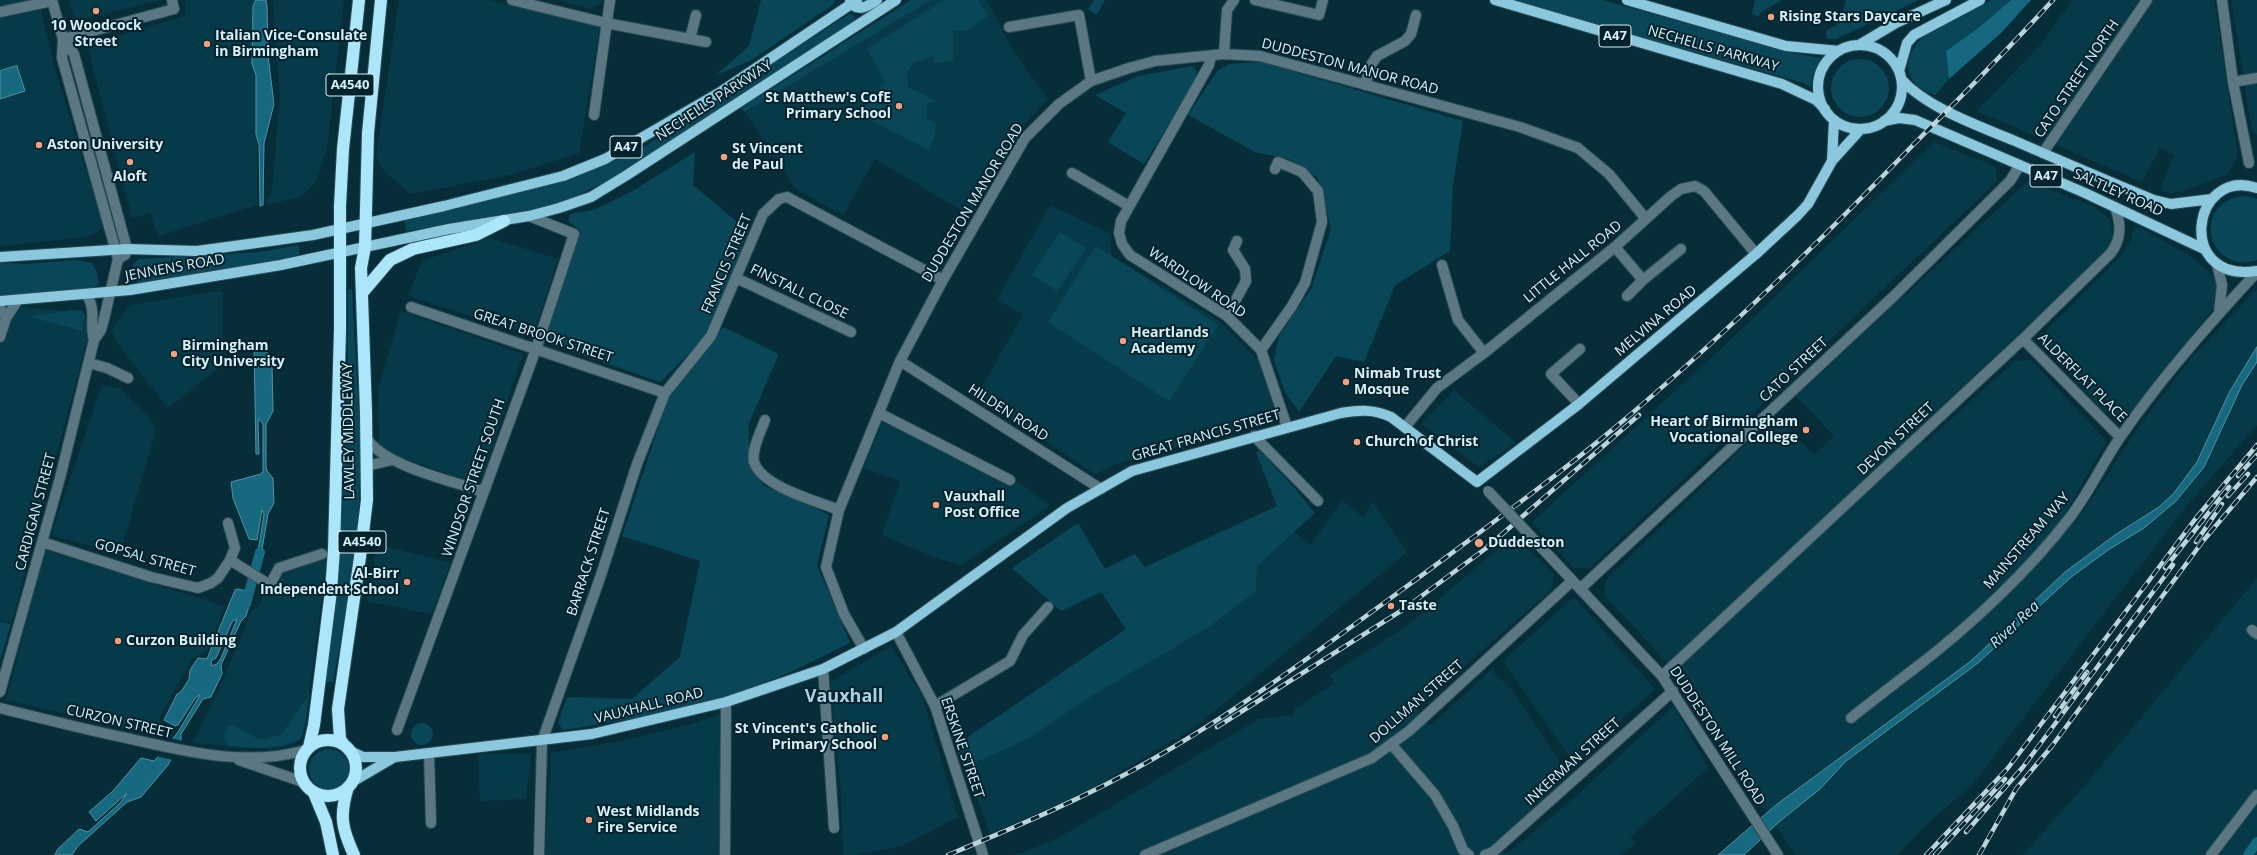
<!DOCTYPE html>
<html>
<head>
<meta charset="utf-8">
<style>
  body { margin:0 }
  canvas { display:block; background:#062d38 }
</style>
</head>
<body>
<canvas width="2257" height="855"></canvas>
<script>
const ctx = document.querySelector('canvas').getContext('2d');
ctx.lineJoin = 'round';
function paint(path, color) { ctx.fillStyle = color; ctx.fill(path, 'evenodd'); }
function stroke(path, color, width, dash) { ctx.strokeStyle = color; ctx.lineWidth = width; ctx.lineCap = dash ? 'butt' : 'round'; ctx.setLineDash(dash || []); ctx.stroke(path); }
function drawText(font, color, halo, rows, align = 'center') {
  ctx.font = font + ' "Open Sans",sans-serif'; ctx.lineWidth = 4; ctx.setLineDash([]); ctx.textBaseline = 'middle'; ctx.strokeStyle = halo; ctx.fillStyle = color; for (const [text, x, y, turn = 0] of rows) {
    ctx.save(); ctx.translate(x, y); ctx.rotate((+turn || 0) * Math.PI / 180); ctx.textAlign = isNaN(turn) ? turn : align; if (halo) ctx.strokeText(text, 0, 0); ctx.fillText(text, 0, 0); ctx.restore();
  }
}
const built = new Path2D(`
  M0 0H39L54 66 103 224 98 232 87 237 0 246Z
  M69 0H162L75 21Z
  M185 0H256L253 7 252 64 256 75 257 96V205L158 236 150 213 132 218 88 48 92 43 185 16Z
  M273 0H344L327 148 316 181 302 196 267 205V199L272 191 280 98Z
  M399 0H489L600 27 579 153 514 174 411 194 384 171 376 156Z
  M558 0H605L592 9Z
  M931 0H987L1014 52 1048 99 1018 131 992 172 969 215 875 159 843 215 796 189 745 112Z
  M2073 0H2214L2238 156 2228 174 2183 191 2171 193 2160 191 2174 155 2160 148 2142 182 1977 111 2041 44Z
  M2231 0H2257V135L2252 131Z
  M1934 142 1995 166 1997 181 1590 568H1574L1532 522 1722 348Z
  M2028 181 2095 207 2111 221 2112 236 2107 251 1914 432 1925 443 2015 361 2031 360 2106 441 2065 514 2076 522 2142 422 2192 357 2257 289V425L2184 509 1972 785 1929 822 1897 855H1795L1683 685 1660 655 1604 595 1606 580 1775 416 1814 455 1834 436 1796 396Z
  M1050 205 1111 234V255L1219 321 1259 360 1277 414 1247 427 1120 463 1095 474 977 396 1023 314 997 300Z
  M2139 227 2189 255 2215 277 2218 303 2129 414 2111 416 2099 406 2046 348 2044 336 2047 330 2120 257 2132 239 2133 228Z
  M490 238 558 259 533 336 408 296 422 261Z
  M216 291 223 292 222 365 168 408 118 344 111 330 130 305Z
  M22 307 63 311 93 318 12 622H5L0 621V320L7 322Z
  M401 311 523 354 483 475 469 481 389 453 379 447 378 389Z
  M102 385 120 388 149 418 156 429 120 554 51 535Z
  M1454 390 1516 443 1479 467 1421 424Z
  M885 417 1003 471 1050 506 961 565 937 558 882 535 900 481 863 468Z
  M1342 500 1364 518 1372 502 1407 552 1195 727 1088 791 990 834 966 767 1031 737 1092 695 1206 629 1256 591 1257 566 1294 532 1311 545Z
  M1514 536 1554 574 1552 589 1417 708 1430 726 1491 670 1513 691 1569 775 1490 847 1500 852H1509L1566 805 1674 706 1708 768 1630 837 1636 843 1620 855H1015L1055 840 1259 719 1293 715 1295 709 1334 683 1330 675 1407 626Z
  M377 544 450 563 432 614 367 601Z
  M45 550 224 606 210 648 192 659 159 718 165 728V737L6 700Z
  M327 557 305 725 301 739 287 746 273 749 193 743 221 685 252 610 259 606 269 578 282 569Z
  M2257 578V855H2023L2087 783Z
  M1574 597 1655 689 1616 724V729L1575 765 1503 661Z
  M891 646 922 696 958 817 902 846 858 855H843L841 793 830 682Z
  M720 714 719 855H545L551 753 620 741 692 724Z
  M478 754H531L526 799 480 801Z`);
const green = new Path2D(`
  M761 0H835L834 4 750 61 716 75 749 46Z
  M911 0H931L745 112 741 108Z
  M944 0H978L988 16 967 30 953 31V60L934 63V56L914 63 907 72 908 87 938 102 927 103V119L936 123 935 137 928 150 859 114 885 81 867 49Z
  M1094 0H1105L1097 15 1088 9Z
  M1516 0H1603L1791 53 1821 58 1812 76 1811 88 1804 83 1541 9Z
  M1755 0H1782L1760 13 1759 17 1752 14Z
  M1846 0H1919L1836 39H1827L1826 31 1840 23Z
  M1991 0H2011L1977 29 1946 51 1949 79 1935 95C1923 92 1911 83 1909 71 1903 33 1963 14 1991 0Z
  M849 14 854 15 856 22 623 173 576 196 548 206 469 222 406 231 404 218C485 201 565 185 641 149Z
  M1831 88a29 29 0 1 1 58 0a29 29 0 1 1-58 0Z
  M1261 62 1463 121 1453 185 1450 251 1395 285 1364 362 1336 356 1299 412 1285 392 1274 360 1279 336 1311 289 1331 229 1318 178 1289 159 1255 152 1188 115 1218 70 1229 64Z
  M1193 66 1197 71 1191 89 1144 164 1108 142 1126 113 1095 95 1138 76Z
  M695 152 693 185 748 231 709 334 660 382 545 342 580 231 568 221 570 214 594 210 631 192Z
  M2248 196 2257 199V260C2205 276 2190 197 2248 196Z
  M1060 232 1086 248 1057 291 1032 275Z
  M299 245V255L255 265 138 283 131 273 134 263 140 259 260 252Z
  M1096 246 1218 325 1169 401 1048 322Z
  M77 260 92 263 97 273 99 284 94 289 0 299V263L25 264Z
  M352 289C354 353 362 416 360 480 358 548 345 616 333 682H324L336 587 341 514 348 379V290Z
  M73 310 83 311 85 315 82 331 28 316Z
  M723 327 779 354 749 423V461L764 486 800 500 829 515 817 565 850 643C825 655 801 668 776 678 708 706 636 719 563 730L558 723 567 697 632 699 680 657 700 561 622 536 671 390Z
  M1260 451 1293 486 1315 513 1257 566 1256 591 1209 627 1090 697 1031 737 966 767 959 758 956 745 1126 629 1101 592 1061 611 1012 568 1078 523 1105 569 1135 554 1145 567 1277 506 1256 452Z
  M0 622 11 624 0 660Z
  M309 695 305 725 301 739C277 750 254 749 228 746L224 736 228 726 233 725 260 740 281 735Z
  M411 734a11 11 0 1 1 22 0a11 11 0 1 1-22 0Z
  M309 769a20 20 0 1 1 40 0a20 20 0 1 1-40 0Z`);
const forest = new Path2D(`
  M2011 0H2031L2001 33 1949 79 1946 51 1977 29Z`);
const water = new Path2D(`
  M256 0H266L267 6 268 55 274 104 264 143 263 205 260 206 259 145 256 134V75L252 64 253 7Z
  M17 66 25 91 0 99V71Z
  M261 346H264L272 363 273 411 266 424V465L267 471 273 478 274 503 268 514 259 567 256 564 264 514 262 510 257 540 249 539 233 498 231 482 261 474 263 471V424L259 419 258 423 259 454H256L254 348H256L257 352Z
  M2257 347V362L2242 385 2204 467 2176 501 2144 528 2108 550 2070 578 1978 663 1846 761 1820 789 1780 821 1744 855H1718L1776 805 1971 661 2065 572 2115 535 2159 507 2174 493 2197 462 2229 393Z
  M238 589 246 591 249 589 253 593 246 616 241 621 221 665 222 674 211 697 203 699 181 734V740L168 765 141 797 127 802 78 846 72 855H55L57 850 79 829 88 832 121 802 127 793 96 821 89 812 113 791 141 758 154 761 157 758 178 732 200 695 196 697 178 725 175 726 164 720 177 694 181 692 189 679 190 670 198 658 207 659 235 590ZM237 619 221 658 217 664 212 666 211 661 216 658 232 622Z`);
const pier = new Path2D(`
  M170 738 182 741 173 760 156 756Z`);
const canal = new Path2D(`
  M246 604 260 552
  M2248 855 2257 842`);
const minor = new Path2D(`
  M512 0 606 23 706 42
  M1255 0 1319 15 1323 0
  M2222 0 2233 82 2249 163
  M0 12 52 1
  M1009 27 1079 15 1091 81
  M63 39 74 54 127 249 125 255 118 259
  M63 39 174 9 172 0
  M690 39 696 15
  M1224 54 1227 10 1234 0
  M1211 56 1209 65 1121 221 1119 233 1122 244 1130 255 1227 316 1261 350 1287 427
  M2233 82 2257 78
  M1365 85 1371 65 1377 56 1405 41 1411 34 1416 15
  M594 115 610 0
  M2043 153 2147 0
  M1072 173 1129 206
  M1615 247 1643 280 1681 249
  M2217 264 2222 285 2219 313
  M1442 265 1458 320 1484 353
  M736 278 851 332
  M87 295C97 312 89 323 94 340
  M1627 296 1643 280
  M411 307 665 393
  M0 308 6 318
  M1227 316 1246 281 1245 269 1233 250 1237 241
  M0 337 6 318 18 300
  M2023 339 2120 437
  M1261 350 1292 306 1305 283 1322 222 1318 191 1302 172 1278 162 1275 169
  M900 361 1101 489
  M89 363 107 368 128 378
  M1579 404 1551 374 1580 349
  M879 413 1010 480
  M765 420C761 431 751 450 754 462 762 487 817 501 839 510
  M1405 427 1437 388 1484 353 1615 247 1670 197 1681 189 1695 186 1704 191 1756 254
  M1254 436 1318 501
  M367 439C385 465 444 479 475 489L479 491 486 487
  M367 466 392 460
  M1524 529 1662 676 1778 855
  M42 542 151 577 198 588 211 583 218 578 230 560 235 548 228 523
  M230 560 270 585 279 568 322 554
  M1580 589 1894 296 2010 181 2020 165
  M2252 630 2257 634
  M896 632 935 706 983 855
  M864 649 844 614 826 567 839 510 900 361 943 280 1025 138 1059 104 1091 81 1129 68 1155 61 1224 54 1260 56 1520 127 1578 148 1609 174 1646 219
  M823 669 834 828
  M1662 676 2023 339 2111 253C2122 238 2121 224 2115 207
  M0 692 60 478 94 340 101 330 104 319 118 259 62 58 63 39 52 0
  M935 706 1010 661 1023 635 1048 607
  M0 708C44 719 87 730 131 739 188 752 248 767 306 750
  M1851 718C1872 701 1893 685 1914 669 1968 628 2029 571 2071 516 2090 491 2103 462 2121 436 2162 377 2209 324 2257 272
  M397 730 536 349 574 234 529 216
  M1392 745 1435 795 1453 826 1463 850 1469 855
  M429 754 431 823
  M239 760 303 782
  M539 855 542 741 600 578 637 464 665 393 711 336 763 214 779 199 787 197 943 280
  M725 855 726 702
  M1145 855 1372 758 1409 731 1572 581
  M1485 855 1493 852 1673 691
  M2211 855 2257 795`);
const major = new Path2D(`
  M850 0C856 14 868 6 877 0
  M1495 0 1782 84 1816 100 1825 109
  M1627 0 1786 46 1839 51
  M1859 45 1896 23 1946 0
  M1818 87a42 42 0 1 1 84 0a42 42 0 1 1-84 0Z
  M1899 71 1907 43 1914 35 1980 0
  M1901 79C1927 108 1979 126 2015 141 2061 161 2108 181 2154 200L2171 204 2212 199
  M1884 121 1899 118 1915 120 2085 193 2204 249
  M1832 161 1834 120
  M2257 188C2191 166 2175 284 2257 271
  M0 257 127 249 197 251 249 244 313 235 444 206 563 176 605 159 722 91 857 0
  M0 301 130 290 281 265 449 229 529 216 559 208 591 197 627 175 896 0
  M350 751 363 757H395L592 734 726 702 823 669 896 632 1067 508 1132 471 1341 413C1360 410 1374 409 1391 417L1477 482 1579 404 1756 254 1798 215 1808 204 1832 161 1861 129
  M352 782 393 758`);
const highway = new Path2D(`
  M362 293 390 260 413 249 476 235 504 221
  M300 768a28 28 0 1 1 56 0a28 28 0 1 1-56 0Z
  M344 745 340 739 338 709 360 557 367 500 366 412 361 268 365 247 368 133 381 0
  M309 747 314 725 331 591 334 549 340 330V206L343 149 359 0
  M348 787C339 816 342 829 354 855
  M314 793 326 822 333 855`);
const rail = new Path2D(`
  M2238 476 2257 455
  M2228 496 2248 474
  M2196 542 2222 504
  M2165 568 2229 487
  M2055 716 2087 672
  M1217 727 1404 609 1485 549 1639 415
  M1966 832 2023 767 2173 565
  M948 855C1018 826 1087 797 1153 759 1243 708 1326 645 1410 584 1480 532 1551 481 1618 425 1723 337 1820 241 1915 143 1962 96 2008 49 2053 0
  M1926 855 2008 768 2196 518 2257 445
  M1935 855 2005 779
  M1979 855 2016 789 2052 746 2203 541 2257 477`);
const minorBridge = new Path2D(`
  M1488 491 1524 529`);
const markers = [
  [96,11,4,"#f2a080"],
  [1771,17,4,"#f2a080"],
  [207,44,4,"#f2a080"],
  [899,106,4,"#f2a080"],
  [39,145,4,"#f2a080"],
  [724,157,4,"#f2a080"],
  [130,162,4,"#f2a080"],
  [1123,341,4,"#f2a080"],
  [174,354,4,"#f2a080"],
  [1346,382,4,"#f2a080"],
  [1806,430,4,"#f2a080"],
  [1357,442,4,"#f2a080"],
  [936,505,4,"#f2a080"],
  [1479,543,5,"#f2a080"],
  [407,582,4,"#f2a080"],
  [1391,606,4,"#f2a080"],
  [118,641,4,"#f2a080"],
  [885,737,4,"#f2a080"],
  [589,820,4,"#f2a080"]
];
const shields = [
  [1615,36,32],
  [350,85,48],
  [626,147,32],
  [2046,176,32],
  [362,542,48]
];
const shieldNames = [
  ["A47",1615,36],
  ["A4540",350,85],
  ["A47",626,147],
  ["A47",2046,176],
  ["A4540",362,542]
];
const poiNames = [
  ["Rising Stars Daycare",1779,17],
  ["10 Woodcock",96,26,"center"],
  ["Street",96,42,"center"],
  ["Italian Vice-Consulate",215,36],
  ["in Birmingham",215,52],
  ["St Matthew's CofE",891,98,"right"],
  ["Primary School",891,114,"right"],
  ["Aston University",47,145],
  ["St Vincent",732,149],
  ["de Paul",732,165],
  ["Aloft",130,177,"center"],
  ["Heartlands",1131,333],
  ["Academy",1131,349],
  ["Birmingham",182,346],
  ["City University",182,362],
  ["Nimab Trust",1354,374],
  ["Mosque",1354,390],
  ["Heart of Birmingham",1798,422,"right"],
  ["Vocational College",1798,438,"right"],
  ["Church of Christ",1365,442],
  ["Vauxhall",944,497],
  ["Post Office",944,513],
  ["Duddeston",1488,543],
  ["Al-Birr",399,574,"right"],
  ["Independent School",399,590,"right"],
  ["Taste",1399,606],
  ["Curzon Building",126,641],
  ["St Vincent's Catholic",877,729,"right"],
  ["Primary School",877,745,"right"],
  ["West Midlands",597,812],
  ["Fire Service",597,828]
];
const streetNames = [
  ["NECHELLS PARKWAY",1713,49,16],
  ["DUDDESTON MANOR ROAD",1350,67,15],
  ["CATO STREET NORTH",2077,79,-56],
  ["NECHELLS PARKWAY",714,101,-33],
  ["SALTLEY ROAD",2118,193,24],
  ["DUDDESTON MANOR ROAD",973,203,-59],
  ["LITTLE HALL ROAD",1573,262,-39],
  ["FRANCIS STREET",727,264,-67],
  ["JENNENS ROAD",175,268,-10],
  ["WARDLOW ROAD",1197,283,34],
  ["FINSTALL CLOSE",799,292,26],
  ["MELVINA ROAD",1656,321,-40],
  ["GREAT BROOK STREET",543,336,18],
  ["CATO STREET",1794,370,-43],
  ["ALDERFLAT PLACE",2082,378,45],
  ["HILDEN ROAD",1008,413,33],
  ["LAWLEY MIDDLEWAY",349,431,-91],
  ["GREAT FRANCIS STREET",1206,436,-16],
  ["DEVON STREET",1896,439,-43],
  ["WINDSOR STREET SOUTH",474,478,-71],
  ["CARDIGAN STREET",36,512,-75],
  ["MAINSTREAM WAY",2027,541,-49],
  ["GOPSAL STREET",145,558,16],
  ["BARRACK STREET",589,562,-72],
  ["DOLLMAN STREET",1417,702,-41],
  ["VAUXHALL ROAD",649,706,-14],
  ["CURZON STREET",119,722,13],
  ["DUDDESTON MILL ROAD",1717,736,57],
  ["ERSKINE STREET",962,748,71],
  ["INKERMAN STREET",1573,762,-42]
];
const waterNames = [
  ["River Rea",2015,625,-43]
];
const districtNames = [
  ["Vauxhall",844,697]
];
paint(built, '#063a48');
paint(green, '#094758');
paint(forest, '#16687f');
paint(water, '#176980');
stroke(water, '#5291a3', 1);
paint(pier, '#062d38');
stroke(canal, '#176980', 10);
stroke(minor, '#284c56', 12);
stroke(major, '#284c56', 12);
stroke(highway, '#284c56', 14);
stroke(minor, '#5b7882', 10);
stroke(major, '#8bc8de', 10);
stroke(highway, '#ace6fb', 12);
stroke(rail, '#bdd4db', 4.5);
stroke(rail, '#00232e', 3, [9]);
stroke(minorBridge, '#284c56', 12, []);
stroke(minorBridge, '#5b7882', 10);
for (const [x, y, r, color] of markers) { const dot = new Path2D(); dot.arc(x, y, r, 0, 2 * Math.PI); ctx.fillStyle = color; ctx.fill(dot); stroke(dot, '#00232e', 1.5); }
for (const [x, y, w] of shields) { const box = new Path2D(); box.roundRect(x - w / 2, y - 11, w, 22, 3); ctx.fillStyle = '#00232e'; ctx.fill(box); stroke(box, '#dbeff6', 1); }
drawText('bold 13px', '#dbeff6', null, shieldNames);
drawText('bold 14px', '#dbeff6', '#00232e', poiNames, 'left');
drawText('14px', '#dbeff6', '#00232e', streetNames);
drawText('italic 15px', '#c0e7f5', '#00232e', waterNames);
drawText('bold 18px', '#abd2e0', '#00232e', districtNames);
</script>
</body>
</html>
